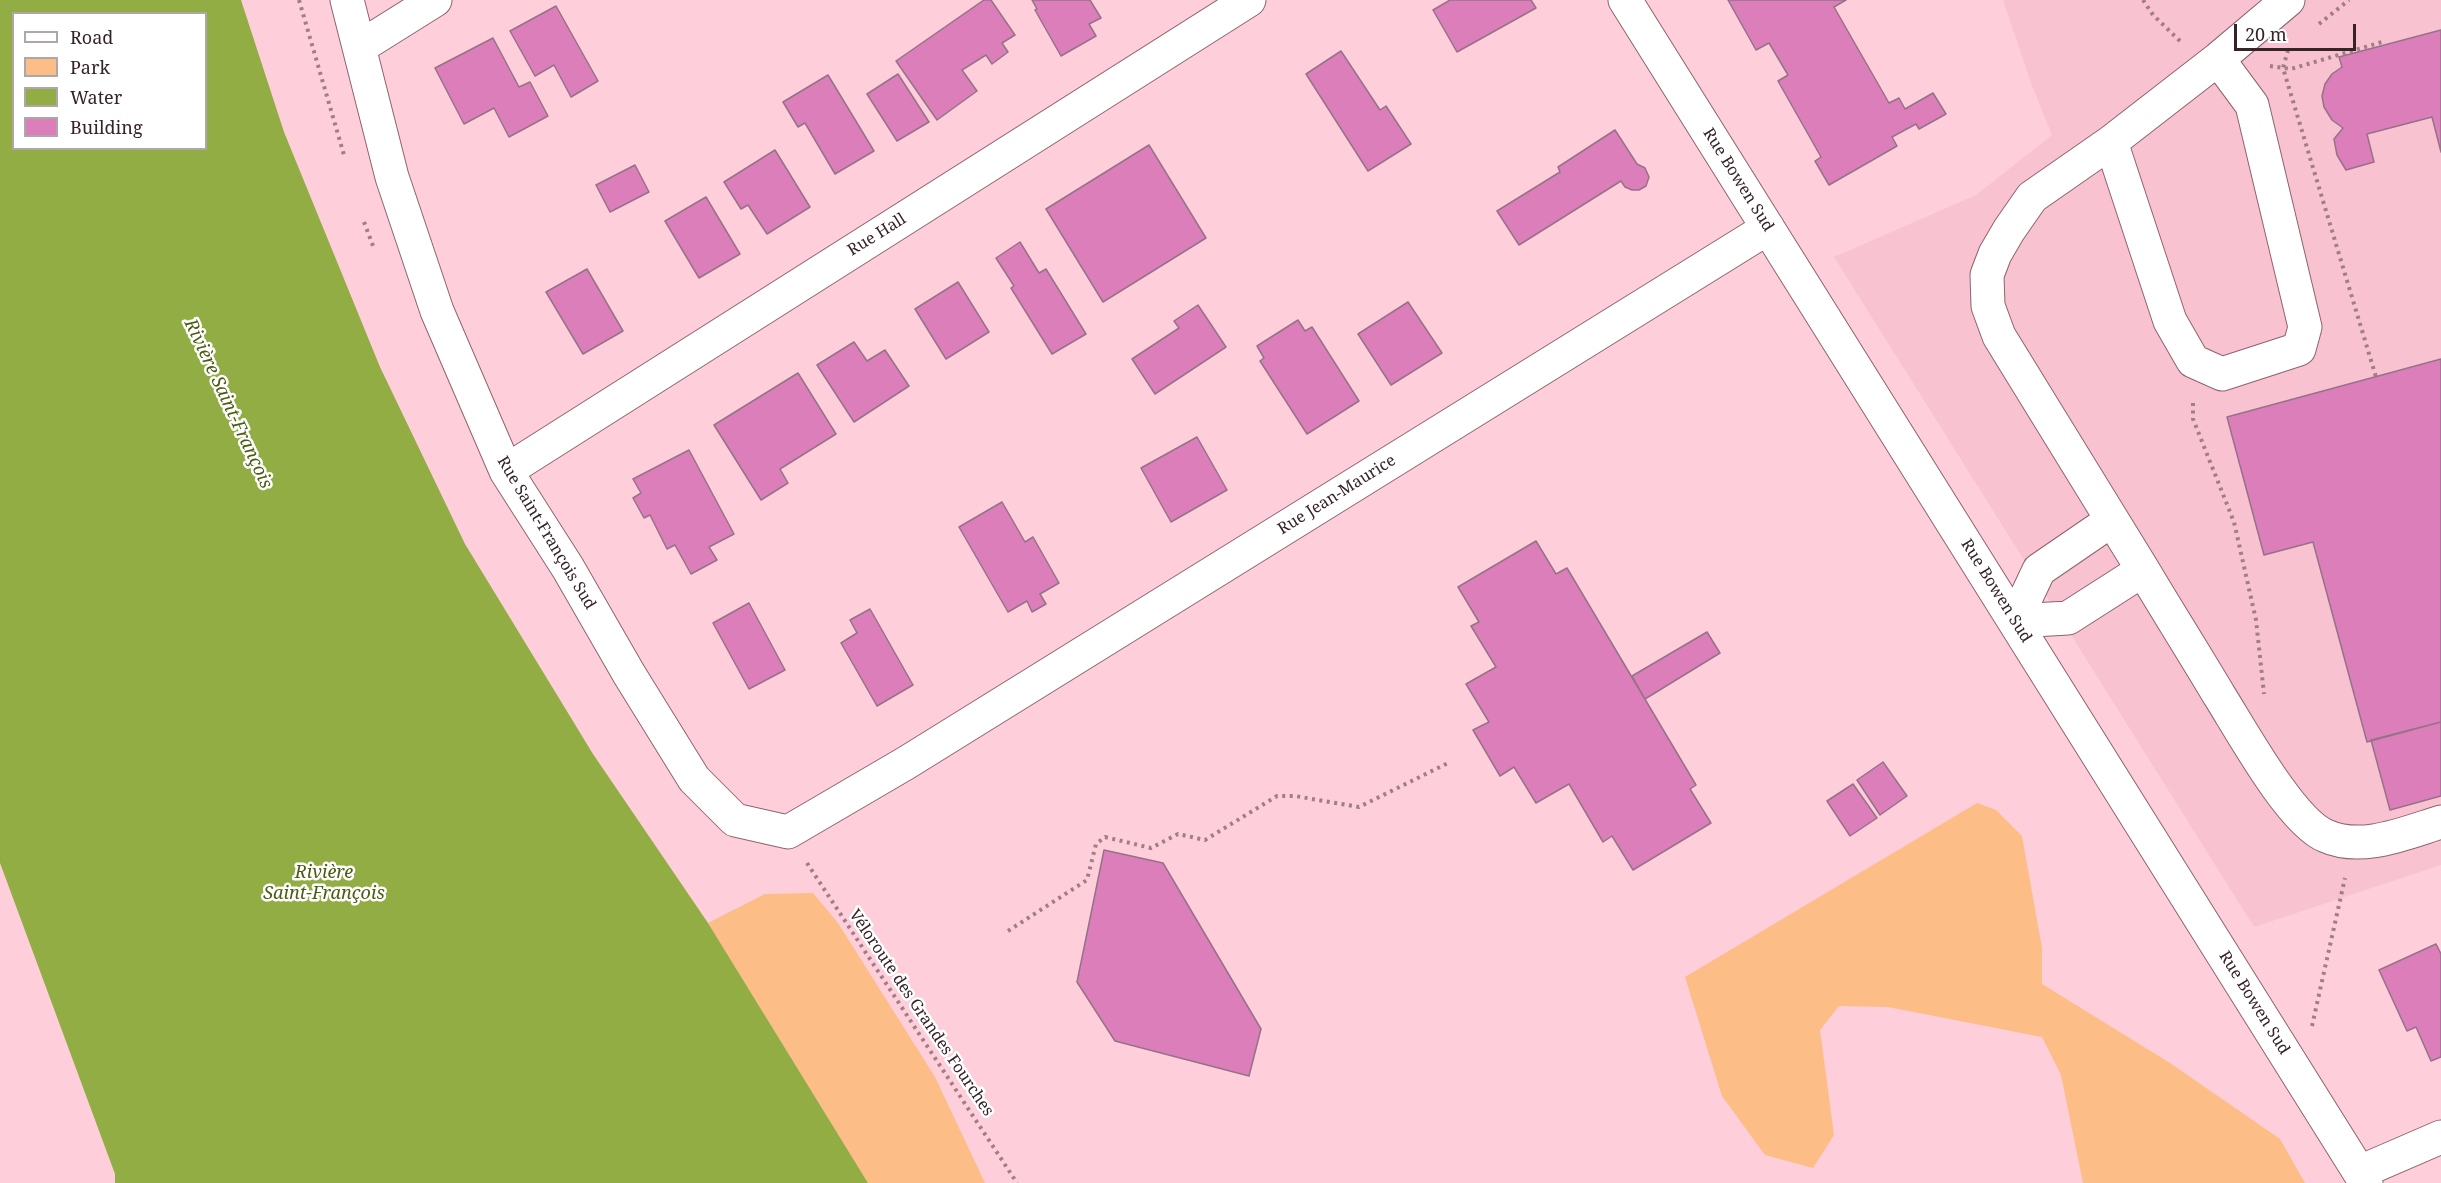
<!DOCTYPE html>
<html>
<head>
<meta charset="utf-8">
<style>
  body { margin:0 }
  #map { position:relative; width:2441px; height:1183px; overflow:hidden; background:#fecfda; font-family:"Noto Serif",serif }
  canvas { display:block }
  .legend { position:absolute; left:12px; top:12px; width:195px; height:138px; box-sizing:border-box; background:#fff; border:2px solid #aea7a9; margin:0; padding:8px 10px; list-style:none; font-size:18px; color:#352328 }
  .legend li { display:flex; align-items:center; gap:12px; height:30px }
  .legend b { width:30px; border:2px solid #aea7a9 }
  .scale { position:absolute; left:2234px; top:24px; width:122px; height:27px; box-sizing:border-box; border:3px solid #352328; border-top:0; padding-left:8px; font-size:18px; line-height:21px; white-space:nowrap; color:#352328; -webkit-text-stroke:4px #fff; paint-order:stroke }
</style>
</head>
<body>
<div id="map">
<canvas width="2441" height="1183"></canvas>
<ul class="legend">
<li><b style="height:8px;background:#fff"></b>Road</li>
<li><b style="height:16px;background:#fcbd86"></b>Park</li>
<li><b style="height:16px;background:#92ad43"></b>Water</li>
<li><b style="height:16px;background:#db7eba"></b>Building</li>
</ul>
<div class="scale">20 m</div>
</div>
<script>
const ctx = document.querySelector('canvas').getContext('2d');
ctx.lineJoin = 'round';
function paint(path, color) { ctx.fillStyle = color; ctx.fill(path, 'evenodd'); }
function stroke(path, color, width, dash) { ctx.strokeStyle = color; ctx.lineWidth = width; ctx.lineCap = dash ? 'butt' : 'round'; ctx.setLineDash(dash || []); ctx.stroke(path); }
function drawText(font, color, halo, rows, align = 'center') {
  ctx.font = font + ' "Noto Serif",serif'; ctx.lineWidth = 5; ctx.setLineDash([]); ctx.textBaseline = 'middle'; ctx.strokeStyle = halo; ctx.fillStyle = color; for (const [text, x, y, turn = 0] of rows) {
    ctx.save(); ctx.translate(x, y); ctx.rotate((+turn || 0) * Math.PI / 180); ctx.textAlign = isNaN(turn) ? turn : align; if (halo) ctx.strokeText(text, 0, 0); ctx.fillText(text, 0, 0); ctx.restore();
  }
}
const built = new Path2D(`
  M2003 0H2441V865L2254 927 1834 257 1976 195 2052 135 2032 86Z`);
const green = new Path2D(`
  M1977 803 1996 810 2022 836 2042 948V984L2170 1063 2280 1139 2305 1183H2083L2061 1075 2042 1037 1888 1007 1839 1006 1820 1030 1834 1135 1813 1168 1765 1155 1722 1096 1685 977Z
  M813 893 838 923 935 1077 985 1183H868L708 923 765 894Z`);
const water = new Path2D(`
  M0 0H241L284 132 380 367 465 544 593 754 708 923 868 1183H115V1174L0 863ZM14 14H206V148H14Z`);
const building = new Path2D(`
  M984 0H991L1015 35 1002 43 1008 52 992 64 986 55 962 70 977 91 937 120 896 61Z
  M1032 0H1090L1101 18 1089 24 1096 36 1061 56 1035 10 1037 9Z
  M1450 0H1531L1536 8 1457 52 1433 10Z
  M1728 0H1846L1834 7 1889 103 1899 98 1905 109 1933 93 1946 114 1919 129 1916 124 1892 137 1897 146 1829 185 1815 161 1821 157 1778 81 1788 75 1769 43 1756 50Z
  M556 6 598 81 571 97 554 65 535 76 510 31Z
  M2441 30V152L2432 117 2367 134 2374 162 2346 170 2337 155 2334 139 2343 128 2332 120 2324 107 2322 96 2325 84 2332 74 2342 67 2339 57Z
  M493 38 519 87 530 82 548 116 509 137 494 108 464 124 435 68Z
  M1341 51 1380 110 1386 106 1411 144 1368 171 1306 74Z
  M898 74 929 122 897 141 867 94Z
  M828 75 874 151 835 174 805 123 798 127 783 102Z
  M1615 130 1637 164 1645 168 1649 177 1646 186 1639 190H1632L1625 187 1621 181 1519 245 1497 211 1560 172 1558 167Z
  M1149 145 1206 238 1103 302 1046 209Z
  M775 150 810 207 767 234 748 205 741 209 724 182Z
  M635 165 649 192 610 212 596 185Z
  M706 197 740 254 699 278 665 221Z
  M1020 242 1039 273 1046 269 1086 334 1052 354 1011 288 1014 286 996 258Z
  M587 269 623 331 583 354 546 292Z
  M958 282 989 332 946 359 915 309Z
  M1408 302 1442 353 1391 385 1358 334Z
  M1198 305 1226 347 1155 394 1132 359 1179 328 1174 321Z
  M1298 320 1305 331 1312 327 1359 401 1307 434 1260 361 1264 358 1257 346Z
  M854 342 867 361 885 350 909 386 854 422 817 365Z
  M2441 359V722L2367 742 2313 542 2264 555 2227 417Z
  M798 373 836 434 780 469 788 483 761 500 714 425Z
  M1197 437 1227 490 1171 522 1141 468Z
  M689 450 734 534 709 547 717 560 691 574 675 545 667 549 650 515 644 518 633 498 641 493 633 479Z
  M1002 502 1025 542 1033 537 1059 583 1040 594 1046 604 1032 612 1027 601 1008 612 959 527Z
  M1536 541 1556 574 1567 568 1696 785 1690 789 1711 823 1633 870 1612 836 1603 842 1569 784 1536 803 1514 767 1500 776 1473 730 1489 722 1466 684 1496 667 1471 626 1479 622 1458 587Z
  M749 603 785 670 749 689 713 623Z
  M870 609 913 685 877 706 841 643 857 633 850 620Z
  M1707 632 1720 653 1645 699 1632 676Z
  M2441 722V796L2390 810 2371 740Z
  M1883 762 1907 796 1880 815 1857 780Z
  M1853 784 1877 818 1850 836 1827 801Z
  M1104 850 1163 863 1261 1029 1249 1076 1115 1041 1077 982Z
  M2436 944 2441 954V1057L2431 1061 2416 1027 2407 1031 2379 970Z`);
const path = new Path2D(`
  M299 0 344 155
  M2143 0 2153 15 2180 41
  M2319 24 2349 0
  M2288 50 2283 68 2376 377
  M2270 66 2291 69 2382 42
  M364 222 373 246
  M2193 403V419L2234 522 2256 620 2264 694
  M807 863 1017 1183
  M1008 931 1087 880 1096 844 1105 837 1151 848 1178 834 1205 840 1277 796H1295L1359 807 1448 763
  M2312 1026 2345 878`);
const minor = new Path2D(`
  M347 0 392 177 437 311 506 471 568 568 629 674 694 779 735 820 788 832 906 763 1768 228
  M1625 0 2366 1183
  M360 47 435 0
  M2111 142 2170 321 2193 361 2222 374 2299 349 2305 327 2252 105 2218 59
  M506 471 1249 0
  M2112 520 2039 570 2015 621 2068 618 2143 570C2168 612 2194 653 2219 695 2240 728 2291 822 2326 836 2362 852 2405 833 2441 822
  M2143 570 1999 336 1988 306 1987 275 1995 254 2009 230 2032 197 2111 142 2218 59 2288 0
  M2360 1172 2441 1137`);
const streetNames = [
  ["Rue Bowen Sud",1738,180,58],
  ["Rue Hall",877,235,-32],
  ["Rue Jean-Maurice",1337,495,-32],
  ["Rue Saint-François Sud",546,533,59],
  ["Rue Bowen Sud",1996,591,58],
  ["Rue Bowen Sud",2254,1003,58],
  ["Véloroute des Grandes Fourches",921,1013,56]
];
const waterNames = [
  ["Rivière Saint-François",228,404,65],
  ["Rivière",324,873],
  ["Saint-François",324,894]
];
paint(built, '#f9c2d0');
paint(green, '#fcbd86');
paint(water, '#92ad43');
paint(building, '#db7eba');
stroke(building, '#967288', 1.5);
stroke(minor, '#8d646e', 35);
stroke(path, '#9f7e86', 4, [3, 4.5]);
stroke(minor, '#fff', 33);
drawText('16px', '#352328', '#fff', streetNames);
drawText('italic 18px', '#4a5c0f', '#fff', waterNames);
</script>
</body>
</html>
